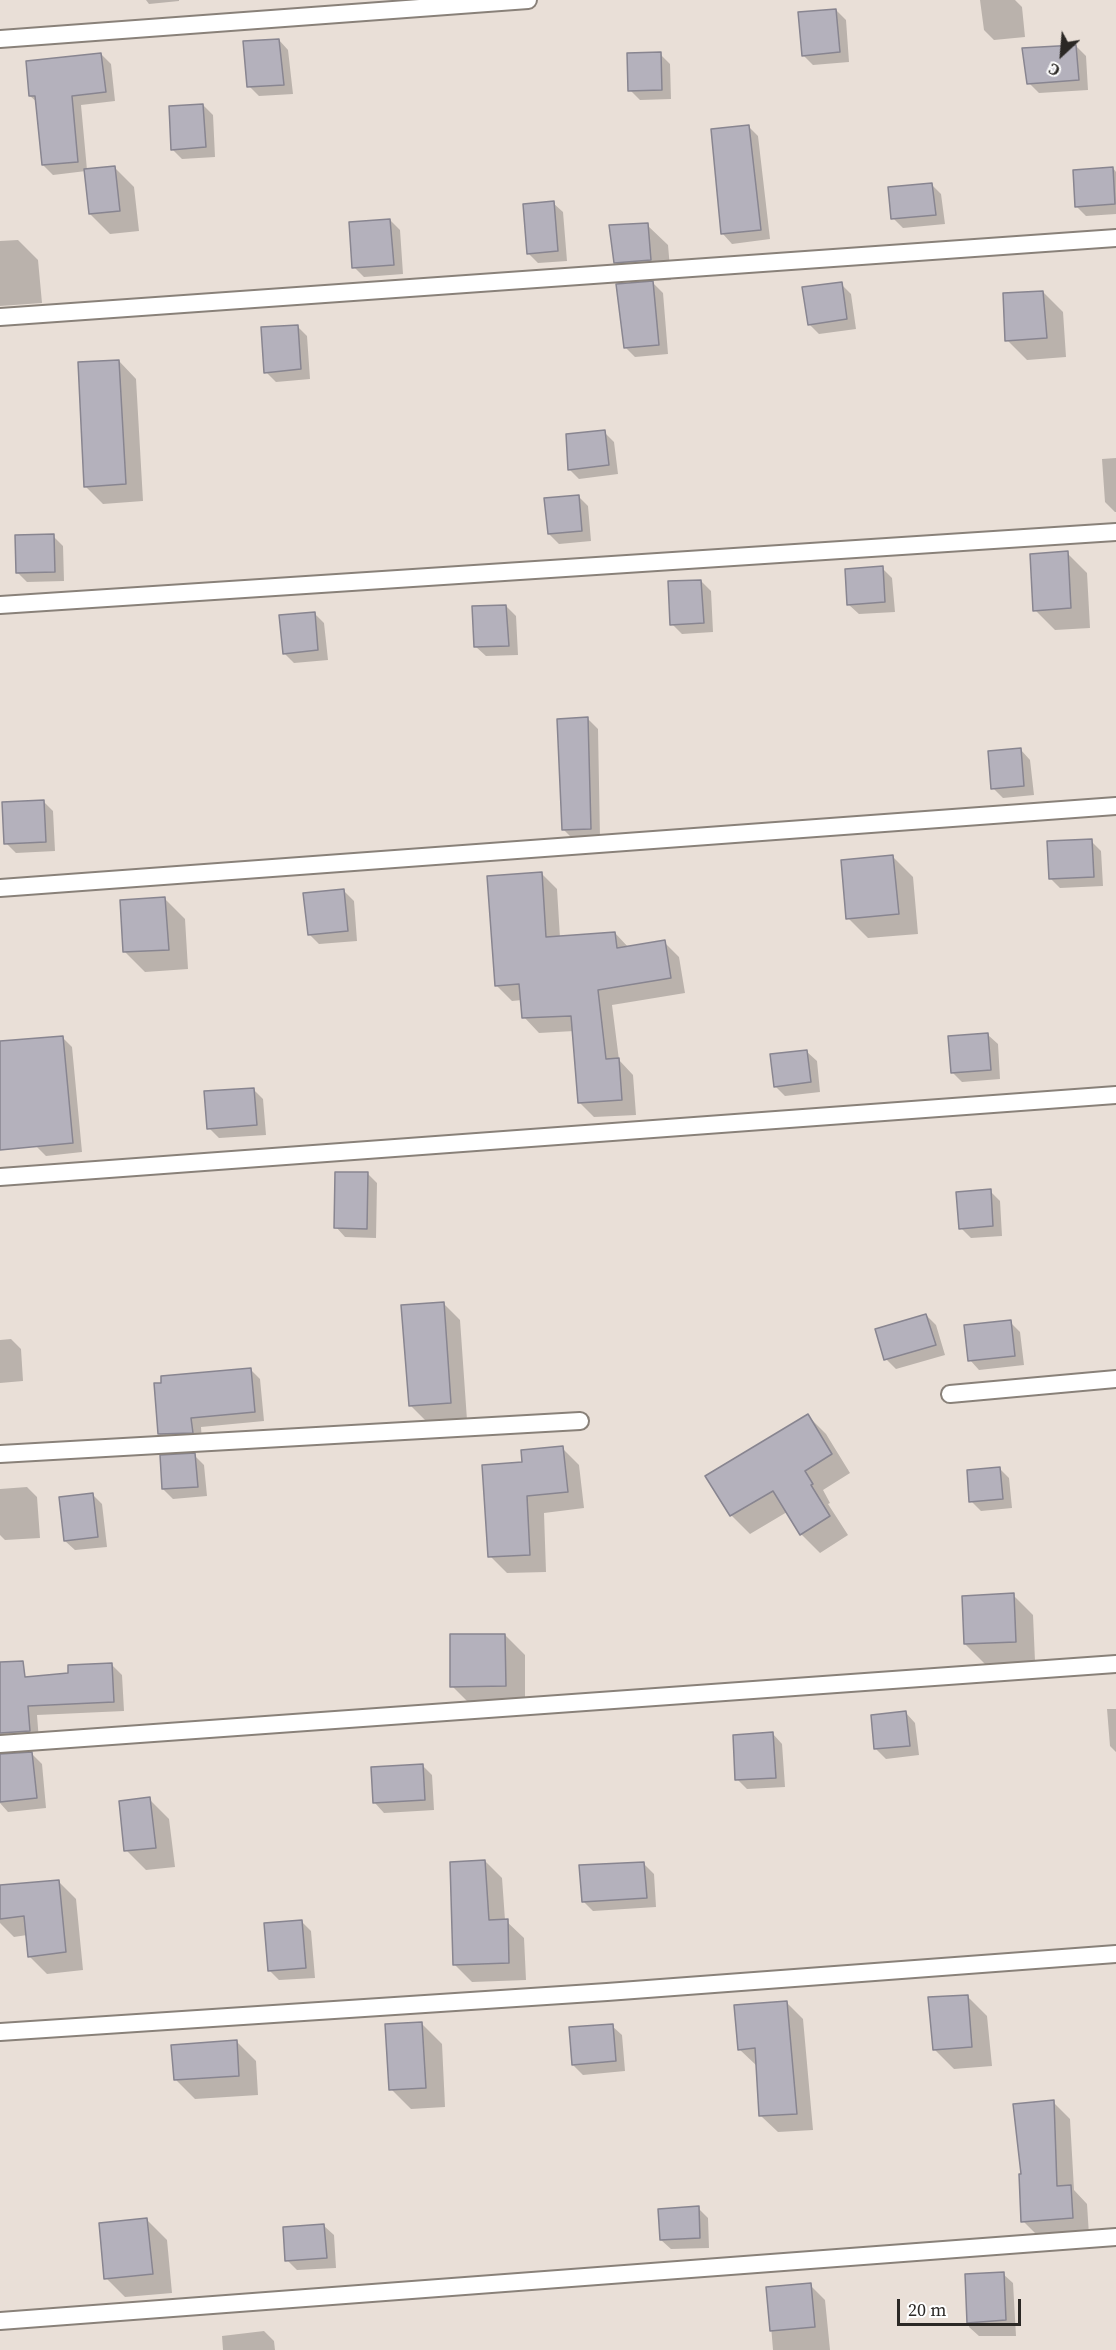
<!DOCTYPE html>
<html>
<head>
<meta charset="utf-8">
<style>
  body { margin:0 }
  #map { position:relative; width:1116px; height:2350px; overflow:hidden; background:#e9dfd7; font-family:"Source Serif 4",serif }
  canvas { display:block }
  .north { position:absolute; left:1032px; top:24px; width:60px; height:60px; -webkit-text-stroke:4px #fff; paint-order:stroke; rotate:206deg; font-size:16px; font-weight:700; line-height:24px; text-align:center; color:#2b2825 }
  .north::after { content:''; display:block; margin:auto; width:21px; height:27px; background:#2b2825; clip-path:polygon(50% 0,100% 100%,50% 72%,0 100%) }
  .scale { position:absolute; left:897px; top:2299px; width:124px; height:27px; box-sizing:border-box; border:3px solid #2b2825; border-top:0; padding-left:8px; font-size:18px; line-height:21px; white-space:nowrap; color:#2b2825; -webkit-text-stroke:4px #fff; paint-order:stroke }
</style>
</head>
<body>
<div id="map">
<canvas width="1116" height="2350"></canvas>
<div class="north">С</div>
<div class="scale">20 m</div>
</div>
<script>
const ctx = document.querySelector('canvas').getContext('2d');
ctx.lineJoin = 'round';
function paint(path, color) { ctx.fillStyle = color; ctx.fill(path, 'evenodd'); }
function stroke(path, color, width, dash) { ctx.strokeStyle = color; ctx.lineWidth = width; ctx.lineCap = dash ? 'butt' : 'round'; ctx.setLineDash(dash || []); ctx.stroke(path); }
const shadow = new Path2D(`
  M146 0H179V1L149 4Z
  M980 0H1015L1022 7 1025 37 994 40 984 30Z
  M836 10 846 20 849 62 813 65 803 55Z
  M279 40 288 50 293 94 259 96 249 86Z
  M1076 46 1086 56 1088 90 1039 93 1029 83Z
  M101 54 111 64 115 101 81 105 87 170 114 167 134 187 139 231 110 234 90 214 86 171 53 175 43 165 38 103 30 96Z
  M660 54 670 64 671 99 640 100 630 90Z
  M203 105 213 115 215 157 182 159 172 149Z
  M748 126 758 136 770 239 732 244 723 234Z
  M1113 168 1116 172V214L1086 216 1076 206Z
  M931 184 941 194 945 224 903 228 893 218Z
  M553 203 563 212 567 261 538 263 528 253Z
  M390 220 400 230 403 274 364 277 354 267Z
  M647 225 668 245 671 280 651 281 663 293 668 354 635 357 625 347 637 284 615 262Z
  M18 240 38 260 42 303 0 306V241Z
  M841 284 851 294 856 329 819 334 809 324Z
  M1043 292 1063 312 1066 357 1027 360 1007 340Z
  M297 326 307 336 310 379 276 382 266 372Z
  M119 361 136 379 143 501 103 504 86 487Z
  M604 432 614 442 618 474 579 479 569 469Z
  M1116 458V512H1115L1105 502 1102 459Z
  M578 496 588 506 591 541 559 544 549 534Z
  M53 536 63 546 64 581 27 582 17 572Z
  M1067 553 1087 573 1090 628 1055 630 1035 610Z
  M882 568 892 578 895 612 859 614 849 605Z
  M701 581 711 591 713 632 682 634 672 624Z
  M506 606 516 616 518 655 486 656 476 647Z
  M314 613 324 623 328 660 294 663 284 653Z
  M588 719 598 729 600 838 573 839 563 829Z
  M1021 750 1030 760 1034 795 1003 798 993 788Z
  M43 801 53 811 55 851 16 853 6 843Z
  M1091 841 1101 851 1103 886 1060 888 1050 878Z
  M893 857 913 877 918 934 868 938 848 918Z
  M542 874 557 889 560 938 615 933 629 948 664 942 679 957 685 993 612 1005 619 1060 633 1075 636 1115 594 1117 579 1102 574 1031 539 1033 524 1017 522 1000 512 1001 497 986Z
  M344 891 354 901 357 941 319 944 309 934Z
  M165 899 185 919 188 969 145 972 125 952Z
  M988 1035 998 1044 1000 1079 962 1082 953 1073Z
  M62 1037 72 1047 82 1152 46 1156 36 1146Z
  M807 1052 817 1061 820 1092 785 1096 775 1086Z
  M253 1089 263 1099 266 1135 219 1138 209 1128Z
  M367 1173 377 1183 376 1238 345 1237 336 1227Z
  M990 1191 1000 1201 1002 1236 971 1238 961 1228Z
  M443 1303 460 1320 467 1420 427 1422 410 1405Z
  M926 1315 936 1325 945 1355 896 1369 886 1359Z
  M1010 1322 1020 1332 1024 1365 979 1370 970 1360Z
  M11 1339 21 1349 23 1381 0 1383V1340Z
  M250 1369 260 1379 264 1421 201 1427 202 1442 169 1444 159 1434 163 1384Z
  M808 1416 826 1434 850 1473 823 1490 830 1503 828 1504 848 1535 820 1553 801 1534 787 1512 750 1534 731 1515 708 1476Z
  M562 1448 579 1465 584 1508 544 1513 546 1572 507 1573 490 1556 524 1464Z
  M194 1455 204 1465 207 1496 173 1499 163 1489Z
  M999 1468 1009 1478 1012 1508 981 1511 971 1501Z
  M27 1487 37 1497 40 1538 5 1540 0 1535V1489Z
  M92 1494 102 1504 107 1547 75 1550 65 1541Z
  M1013 1595 1033 1615 1035 1661 985 1664 965 1644Z
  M505 1635 525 1655V1706H472L452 1686Z
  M112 1665 122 1675 124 1711 37 1715 39 1741 0 1746V1681L70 1675Z
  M1107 1709H1116V1752L1110 1746Z
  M906 1713 915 1723 919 1755 886 1759 876 1749Z
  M773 1734 782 1744 785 1787 747 1789 737 1779Z
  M32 1754 42 1764 46 1808 8 1812 0 1803V1756Z
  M422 1765 432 1775 434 1810 384 1813 375 1803Z
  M149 1799 169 1819 175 1867 146 1870 126 1850Z
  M485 1861 502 1878 505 1920 524 1938 526 1980 472 1982 455 1965Z
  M644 1864 654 1874 656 1907 593 1911 583 1901Z
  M58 1881 76 1899 83 1970 47 1974 29 1956 27 1935 14 1937 0 1923V1887Z
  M302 1922 311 1931 315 1978 279 1980 269 1970Z
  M967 1996 987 2016 992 2066 954 2069 934 2049Z
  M786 2002 803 2019 813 2130 778 2132 761 2116 757 2066 739 2049Z
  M422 2024 442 2044 445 2107 411 2109 391 2089Z
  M612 2026 622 2035 625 2071 583 2075 573 2065Z
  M236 2041 256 2061 258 2095 195 2099 175 2079Z
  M1053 2102 1070 2119 1074 2190 1087 2204 1089 2235 1040 2238 1023 2221V2176Z
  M698 2208 708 2218 709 2248 671 2249 661 2240Z
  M147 2220 167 2240 172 2293 125 2297 105 2277Z
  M324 2226 334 2235 336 2268 297 2270 287 2260Z
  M1003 2274 1013 2283 1016 2336H979L969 2327 966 2275Z
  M810 2285 825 2300 830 2350H773L768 2289Z
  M264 2331 274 2341 275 2350H223L222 2336Z`);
const building = new Path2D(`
  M836 9 840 52 802 56 798 12Z
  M279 39 284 85 247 87 243 41Z
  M1076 45 1079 80 1027 84 1022 48Z
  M661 52 662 90 628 91 627 53Z
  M101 53 106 92 72 96 78 162 42 165 35 96H29L26 61Z
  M203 104 206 147 171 150 169 106Z
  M749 125 761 230 721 234 711 129Z
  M115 166 120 211 89 214 84 169Z
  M1113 167 1115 204 1075 207 1073 170Z
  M932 183 936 215 891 219 888 187Z
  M554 201 558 251 527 254 523 204Z
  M390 219 394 265 352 268 349 222Z
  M648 223 651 260 614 263 609 225Z
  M653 281 659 345 624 348 616 284Z
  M842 282 847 319 808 325 802 287Z
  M1043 291 1047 338 1005 341 1003 293Z
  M298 325 301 369 264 373 261 327Z
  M119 360 126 484 84 487 78 362Z
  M605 430 609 465 568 470 566 434Z
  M579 495 582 531 548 534 544 498Z
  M54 534 55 572 16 573 15 535Z
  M1068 551 1071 608 1033 611 1030 554Z
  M883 566 885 602 847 605 845 569Z
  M701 580 704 623 670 625 668 581Z
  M506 605 509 646 474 647 472 606Z
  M315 612 318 650 283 654 279 615Z
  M588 717 591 829 562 830 557 719Z
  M1021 748 1024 786 991 789 988 751Z
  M44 800 46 842 4 844 2 802Z
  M1092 839 1094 877 1049 879 1047 841Z
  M893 855 899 914 846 919 841 860Z
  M542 872 546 937 615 932 617 948 665 940 671 978 598 990 606 1059 619 1058 622 1100 578 1103 571 1016 522 1018 519 984 495 986 487 876Z
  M344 889 348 931 308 935 303 893Z
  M165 897 169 950 123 952 120 900Z
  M988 1033 991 1070 951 1073 948 1036Z
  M63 1036 73 1143 0 1150V1041Z
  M807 1050 811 1082 774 1087 770 1054Z
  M254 1088 257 1125 207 1129 204 1091Z
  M335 1172H368L367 1229 334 1228Z
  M991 1189 993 1226 959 1229 956 1192Z
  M444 1302 451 1403 409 1406 401 1305Z
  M926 1314 936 1345 884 1360 875 1329Z
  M1011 1320 1015 1356 968 1361 964 1325Z
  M251 1368 255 1412 191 1418 193 1433 158 1434 154 1383H161V1376Z
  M808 1414 832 1454 805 1471 813 1484 811 1485 830 1516 800 1535 773 1491 730 1516 705 1476Z
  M563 1446 568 1492 527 1496 530 1555 488 1557 482 1465 522 1462 521 1450Z
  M195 1453 198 1487 162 1489 160 1455Z
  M1000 1467 1003 1499 969 1502 967 1470Z
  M93 1493 98 1537 64 1541 59 1497Z
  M1014 1593 1016 1642 964 1644 962 1596Z
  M450 1634H505L506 1686 450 1687Z
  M23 1661 25 1677 68 1673V1665L112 1663 114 1702 28 1706 30 1731 0 1733V1662Z
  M906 1711 910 1746 874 1749 871 1715Z
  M773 1732 776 1778 735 1780 733 1735Z
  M32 1752 37 1798 0 1802V1754Z
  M423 1764 425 1800 373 1803 371 1767Z
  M150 1797 156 1848 124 1851 119 1801Z
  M485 1860 489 1920 508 1919 509 1963 453 1965 450 1862Z
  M644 1862 647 1898 582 1902 579 1865Z
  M59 1880 66 1952 28 1957 24 1916 0 1919V1885Z
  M302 1920 306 1968 268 1971 264 1923Z
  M968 1995 972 2047 933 2050 928 1997Z
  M787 2001 797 2114 759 2116 755 2048 738 2050 734 2005Z
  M422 2022 426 2088 389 2090 385 2024Z
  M613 2024 616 2061 572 2065 569 2027Z
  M237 2040 239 2076 174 2080 171 2045Z
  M1054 2100 1057 2186 1071 2185 1073 2218 1021 2222 1019 2174H1021L1013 2104Z
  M699 2206 700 2238 660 2240 658 2209Z
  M147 2218 153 2274 104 2279 99 2223Z
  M324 2224 327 2258 285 2261 283 2227Z
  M1004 2272 1006 2320 967 2323 965 2274Z
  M811 2283 815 2327 770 2331 766 2287Z`);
const lane = new Path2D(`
  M0 39 528 0
  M0 317 1116 238
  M0 605 1116 532
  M0 888 1116 806
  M0 1177 1116 1095
  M950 1394 1116 1379
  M0 1454 580 1421
  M0 1744 1116 1664
  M0 2032 607 1992 1116 1954
  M0 2321 1116 2237`);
paint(shadow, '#0003');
paint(building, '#b4b1bc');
stroke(building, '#888590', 1.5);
stroke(lane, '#898179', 20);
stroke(lane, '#fff', 16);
</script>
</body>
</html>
